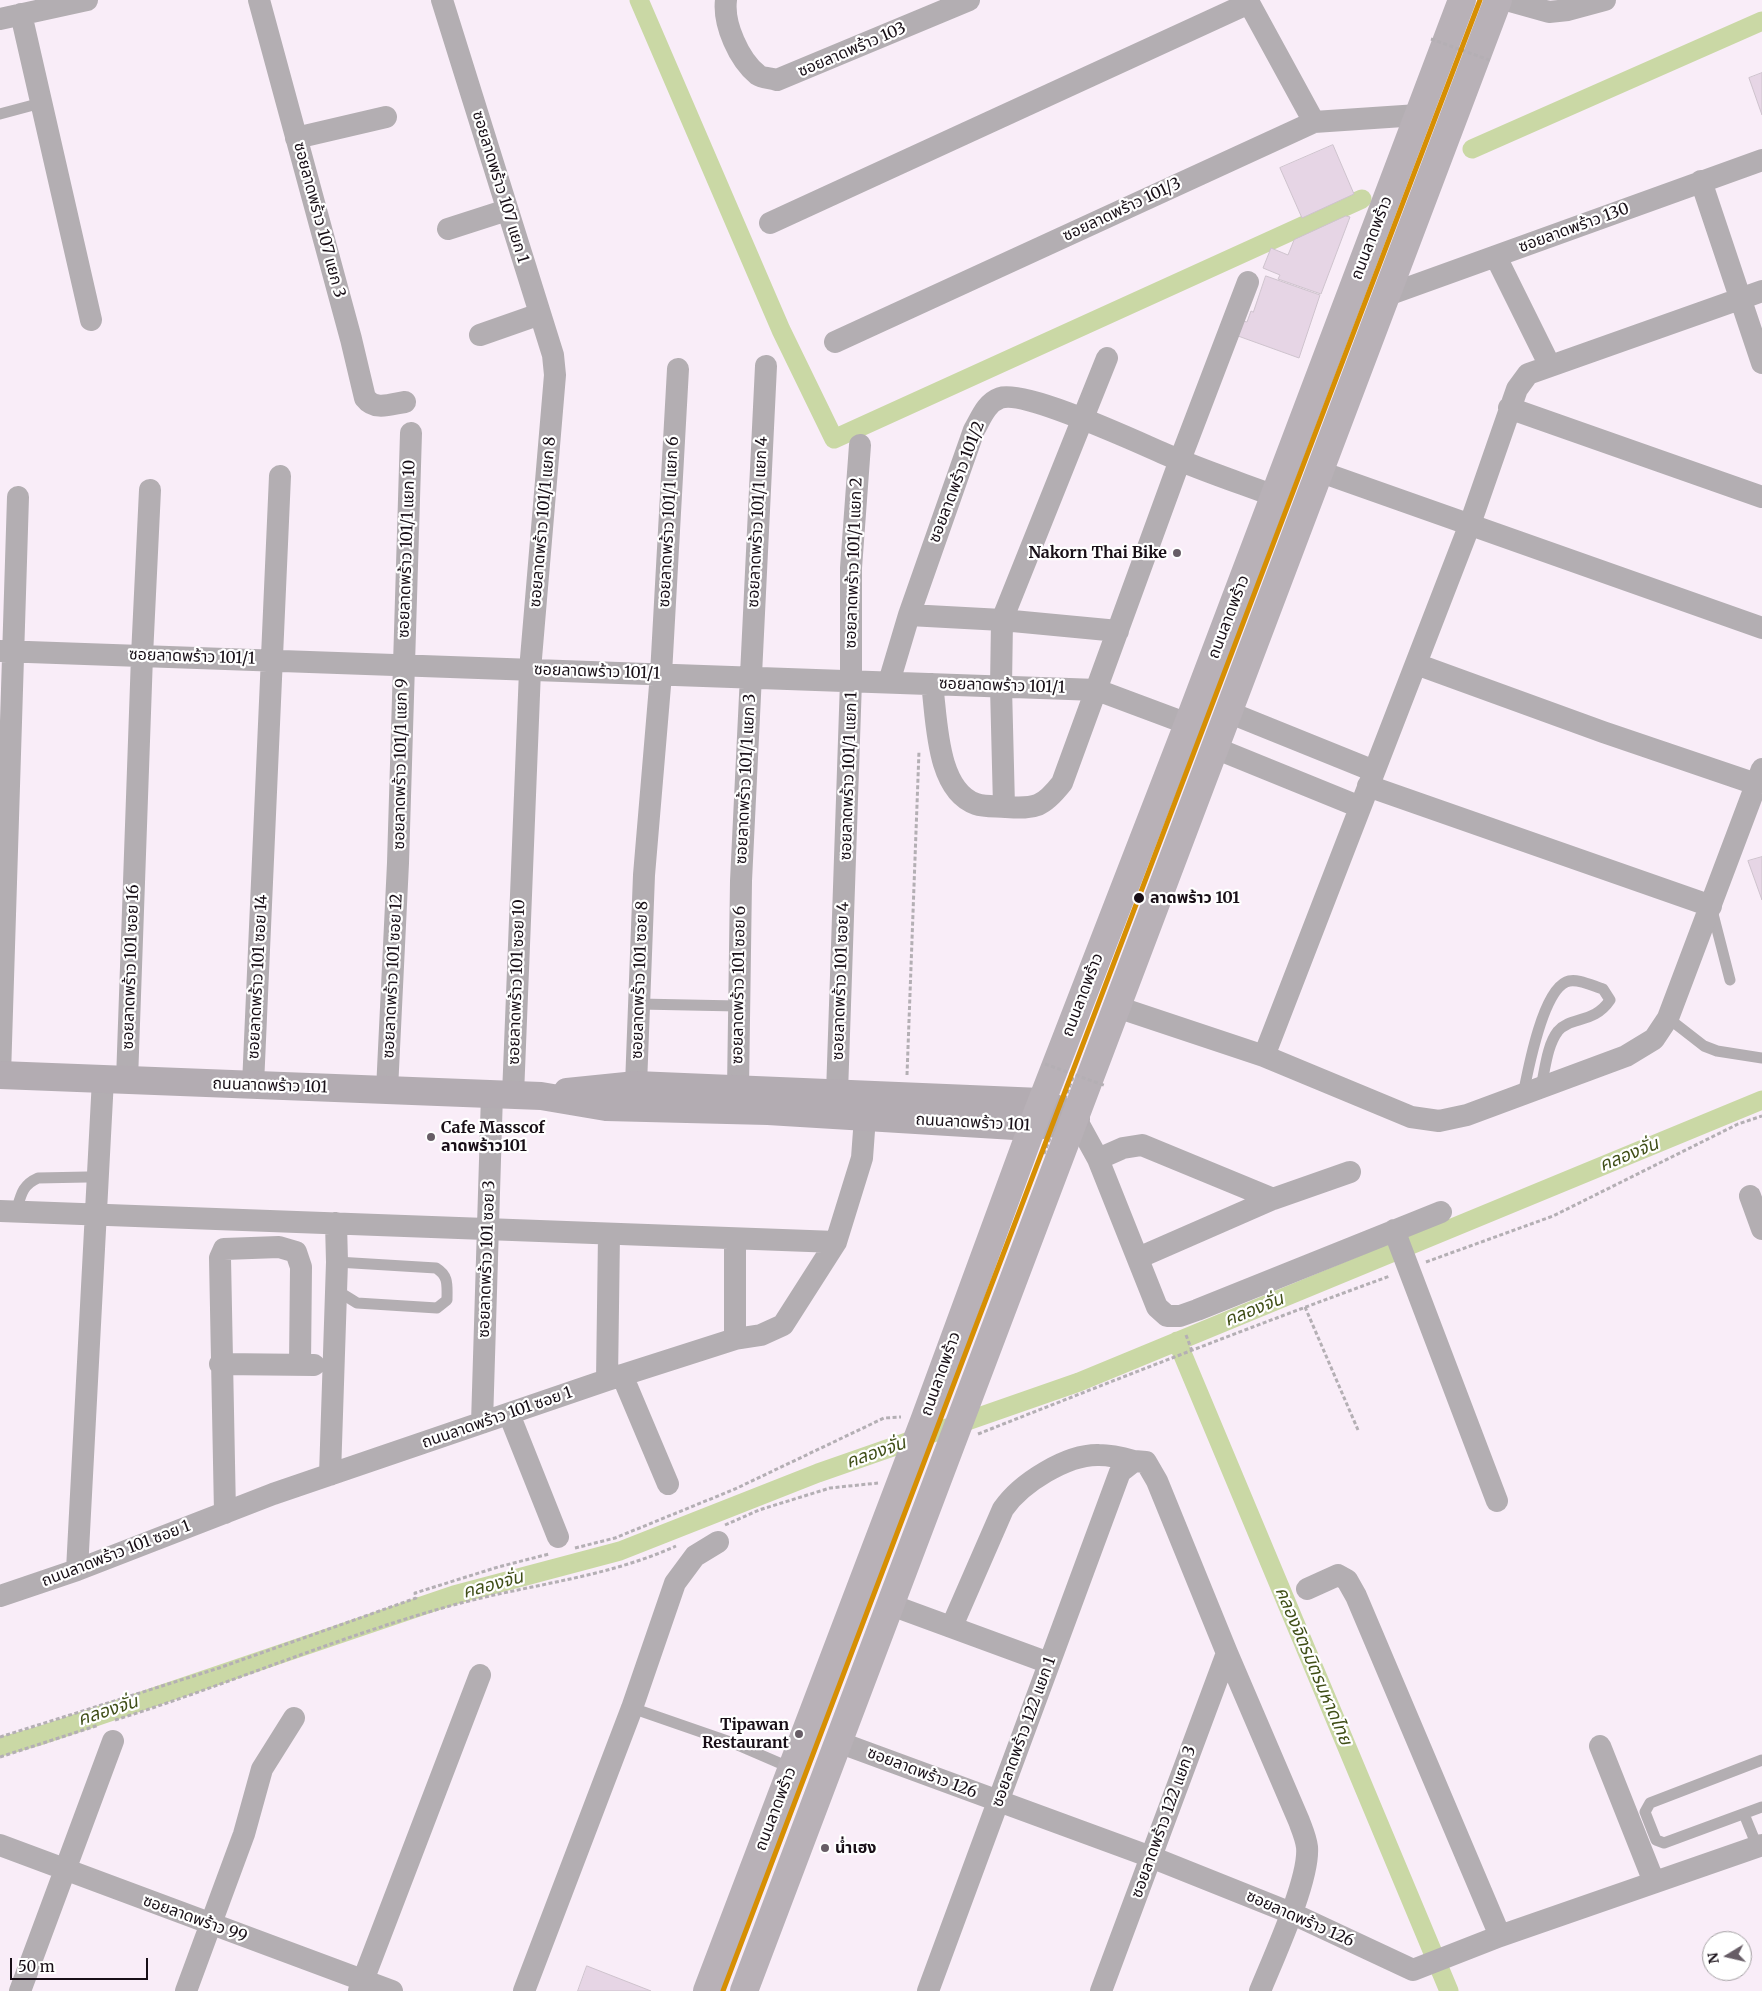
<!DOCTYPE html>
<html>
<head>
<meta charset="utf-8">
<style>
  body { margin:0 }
  #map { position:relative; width:1762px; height:1991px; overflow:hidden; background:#f9edf8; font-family:Merriweather,serif }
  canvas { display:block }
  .north { position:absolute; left:1702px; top:1931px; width:50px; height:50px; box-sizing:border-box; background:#fff; border:1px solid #a39fa2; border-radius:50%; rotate:261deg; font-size:14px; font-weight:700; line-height:20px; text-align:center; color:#180f17 }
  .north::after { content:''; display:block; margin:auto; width:18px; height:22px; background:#675d66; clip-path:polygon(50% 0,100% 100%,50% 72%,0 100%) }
  .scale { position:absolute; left:10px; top:1958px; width:138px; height:22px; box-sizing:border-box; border:2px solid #180f17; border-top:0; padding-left:6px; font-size:15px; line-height:18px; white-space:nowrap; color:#180f17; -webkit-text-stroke:4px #fff; paint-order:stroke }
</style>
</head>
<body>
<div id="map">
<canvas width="1762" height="1991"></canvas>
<div class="north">N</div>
<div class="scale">50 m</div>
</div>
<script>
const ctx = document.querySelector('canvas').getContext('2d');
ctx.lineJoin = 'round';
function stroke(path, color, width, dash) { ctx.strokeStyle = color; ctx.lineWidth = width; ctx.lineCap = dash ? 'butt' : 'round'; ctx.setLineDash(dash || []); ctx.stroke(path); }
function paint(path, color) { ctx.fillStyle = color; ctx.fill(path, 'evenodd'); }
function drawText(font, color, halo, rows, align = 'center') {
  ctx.font = font + ' Merriweather,"Noto Sans Thai",serif'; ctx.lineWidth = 4.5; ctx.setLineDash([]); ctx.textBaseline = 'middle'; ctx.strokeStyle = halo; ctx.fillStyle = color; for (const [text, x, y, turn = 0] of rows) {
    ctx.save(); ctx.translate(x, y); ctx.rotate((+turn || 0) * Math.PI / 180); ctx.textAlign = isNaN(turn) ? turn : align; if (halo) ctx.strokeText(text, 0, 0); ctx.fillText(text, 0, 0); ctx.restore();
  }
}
const canal = new Path2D(`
  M639 0 781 330 834 439 1362 199
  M1472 149 1762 21
  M1177 1341 1449 1991
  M0 1747 42 1735 454 1595 620 1551 818 1473 1079 1382 1762 1100`);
const building = new Path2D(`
  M1762 73V115L1749 78Z
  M1333 145 1354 194 1302 218 1280 168Z
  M1346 216 1350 217 1321 294 1278 279 1280 275 1263 268 1271 248 1288 255 1294 240Z
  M1266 276 1320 295 1299 358 1238 336 1243 321 1247 322 1251 311 1253 312Z
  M1762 857V900L1748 861Z
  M587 1966 651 1991H578Z`);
const path = new Path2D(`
  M907 1075 919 751
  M1426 1262 1553 1216 1738 1124 1762 1116
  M1305 1307 1358 1430
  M1186 1335 1192 1351
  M978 1434C1115 1380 1252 1326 1390 1276
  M725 1525 759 1510 830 1488 878 1483
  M575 1548 615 1538 735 1489 884 1418 901 1417
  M115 1720C231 1684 343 1634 461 1603 533 1584 608 1577 676 1546
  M0 1737 219 1668 416 1598 415 1593 498 1567 549 1554
  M0 1757 99 1725`);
const lane = new Path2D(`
  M0 114 41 103
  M1712 910 1730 980
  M639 1004 738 1006
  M1668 1018 1704 1046 1717 1051 1762 1058
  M1523 1095C1528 1070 1542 993 1566 982 1576 977 1593 986 1603 989L1610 1000C1594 1024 1571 1016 1558 1031 1547 1045 1545 1070 1541 1087
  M16 1212C21 1195 22 1185 38 1178L87 1177
  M336 1290 357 1303 437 1308 447 1300C447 1285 449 1276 436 1268L337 1262
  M632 1708 733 1743 791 1768
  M1762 1760 1650 1803 1645 1812 1656 1840 1664 1843 1762 1807
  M1744 1814 1757 1846`);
const street = new Path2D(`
  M259 0 351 339 365 398C375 411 391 404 405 402
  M442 0 553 355 555 375 530 670 513 1095
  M726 0C723 24 739 60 758 75 762 78 771 78 777 80L969 0
  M1506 0 1549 12 1568 10 1605 0
  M21 14 91 320
  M0 19 87 0
  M296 138 386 117
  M1701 181 1762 363
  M770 223 1249 3 1314 122
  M448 229 507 210
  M1496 257 1550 366
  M1385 296 1762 160
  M480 335 540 314
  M835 342 1314 122 1418 115
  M1509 408 1762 497
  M1318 471 1762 628
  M909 615 1002 620 1118 631
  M0 651 1097 690 1188 724
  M1416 664 1603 732 1756 784
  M889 682 909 615 974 430C981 418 986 403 1000 398 1027 389 1147 447 1179 460 1210 473 1243 484 1275 496
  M932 684C937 719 936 790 976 804 985 807 997 806 1006 807 1036 809 1043 807 1062 783L1180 460 1248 282
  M1228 712 1374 771
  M1215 748 1360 807
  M1368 786 1711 906
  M1004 806 1001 687 1002 620 1107 358
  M1117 1007 1264 1056 1411 1117 1439 1121 1467 1115 1626 1056 1654 1039 1668 1018 1762 769
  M1264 1056 1470 524 1517 389 1528 374 1762 291
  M0 1075 18 497
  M127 1080 142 656 150 490
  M253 1085 280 476
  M636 1085 644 875 661 674 678 369
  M738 1089 741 881 766 366
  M387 1090 398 863 411 433
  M837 1093 851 681V568L860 445
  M1076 1119 1098 1159 1157 1307 1167 1316H1180L1197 1310 1441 1212
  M1098 1159 1123 1148 1142 1145 1273 1199 1138 1258
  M1750 1196 1762 1229
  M1273 1199 1350 1172
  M0 1211 836 1242
  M1394 1230 1497 1501
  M735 1339V1239
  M220 1364 314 1365
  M622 1375 668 1484
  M607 1380 609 1234
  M509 1414 558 1537
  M482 1423 492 1094
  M330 1475 337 1262 336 1223
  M225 1513 220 1258 224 1249 279 1247 296 1252 301 1267 300 1365
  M77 1570 103 1079
  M1307 1589 1338 1575 1347 1580 1356 1596 1500 1936
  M0 1596 77 1570 273 1494 607 1380 735 1339 761 1335 783 1325 836 1242 862 1158 865 1117
  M891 1605 1049 1663
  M952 1626 1003 1509C1021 1483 1067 1454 1099 1455 1111 1455 1123 1458 1134 1461
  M838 1742 1151 1857 1291 1913 1413 1970 1500 1936 1762 1845
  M1600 1746 1654 1882
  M0 1845 392 1991
  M20 1991 113 1741
  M186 1991 244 1834 262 1769 294 1718
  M359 1991 480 1675
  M524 1991 632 1708 675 1583 695 1556 718 1542
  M928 1991 1120 1472 1134 1461 1146 1462 1157 1481 1227 1653 1299 1821C1302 1829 1306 1838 1307 1847 1310 1879 1273 1959 1260 1991
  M1101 1991 1227 1653`);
const secondary = new Path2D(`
  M0 1075 541 1096 606 1107 768 1111 1031 1127 1076 1119
  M567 1092 636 1085 1041 1102 1061 1111`);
const primary = new Path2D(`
  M707 1991 924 1421 1038 1111 1188 724 1462 0
  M744 1991 1498 0`);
const pathBridge = new Path2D(`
  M1431 39 1492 61
  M1045 1064 1106 1086
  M1044 1154 1074 1075`);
const metro1 = new Path2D(`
  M723 1991 1480 0`);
const markers = [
  [1177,553,5,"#675d66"],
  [1139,898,6,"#180f17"],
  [431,1137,5,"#675d66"],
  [799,1734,5,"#675d66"],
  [825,1848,5,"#675d66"]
];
const streetNames = [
  ["ซอยลาดพร้าว 103",852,50,-23],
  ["ซอยลาดพร้าว 107 แยก 1",500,187,73],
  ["ซอยลาดพร้าว 101/3",1122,210,-25],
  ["ซอยลาดพร้าว 107 แยก 3",319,220,75],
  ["ซอยลาดพร้าว 130",1574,228,-20],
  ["ถนนลาดพร้าว",1372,238,-69],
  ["ซอยลาดพร้าว 101/2",957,482,-69],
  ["ซอยลาดพร้าว 101/1 แยก 8",543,522,-85],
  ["ซอยลาดพร้าว 101/1 แยก 6",669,522,-87],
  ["ซอยลาดพร้าว 101/1 แยก 4",758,522,-87],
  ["ซอยลาดพร้าว 101/1 แยก 10",407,549,-88],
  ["ซอยลาดพร้าว 101/1 แยก 2",854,563,-88],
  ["ถนนลาดพร้าว",1229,617,-69],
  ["ซอยลาดพร้าว 101/1",192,657,2],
  ["ซอยลาดพร้าว 101/1",597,672,2],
  ["ซอยลาดพร้าว 101/1",1002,686,2],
  ["ซอยลาดพร้าว 101/1 แยก 9",401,764,-89],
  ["ซอยลาดพร้าว 101/1 แยก 1",849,776,-88],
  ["ซอยลาดพร้าว 101/1 แยก 3",746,779,-87],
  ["ซอยลาดพร้าว 101 ซอย 16",131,967,-88],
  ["ซอยลาดพร้าว 101 ซอย 12",393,976,-87],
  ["ซอยลาดพร้าว 101 ซอย 14",258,977,-87],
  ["ซอยลาดพร้าว 101 ซอย 8",640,980,-88],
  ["ซอยลาดพร้าว 101 ซอย 4",841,981,-88],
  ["ซอยลาดพร้าว 101 ซอย 10",517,982,-88],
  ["ซอยลาดพร้าว 101 ซอย 6",739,985,-89],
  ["ถนนลาดพร้าว",1083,995,-69],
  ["ถนนลาดพร้าว 101",270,1086,2],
  ["ถนนลาดพร้าว 101",973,1123,3],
  ["ซอยลาดพร้าว 101 ซอย 3",487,1259,-88],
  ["ถนนลาดพร้าว",941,1374,-70],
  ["ถนนลาดพร้าว 101 ซอย 1",497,1418,-19],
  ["ถนนลาดพร้าว 101 ซอย 1",116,1554,-21],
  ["ซอยลาดพร้าว 122 แยก 1",1024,1732,-70],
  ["ซอยลาดพร้าว 126",922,1773,21],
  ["ถนนลาดพร้าว",776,1809,-69],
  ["ซอยลาดพร้าว 122 แยก 3",1164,1822,-70],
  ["ซอยลาดพร้าว 99",195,1919,20],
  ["ซอยลาดพร้าว 126",1300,1919,24]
];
const poiNames = [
  ["Nakorn Thai Bike",1167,553],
  ["Cafe Masscof",441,1128,"left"],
  ["ลาดพร้าว101",441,1146,"left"],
  ["Tipawan",789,1725],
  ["Restaurant",789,1743],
  ["น่ำเฮง",835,1848,"left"]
];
const stopNames = [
  ["ลาดพร้าว 101",1150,898]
];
const waterNames = [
  ["คลองจั่น",1629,1155,-22],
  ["คลองจั่น",1254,1310,-22],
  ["คลองจั่น",876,1453,-19],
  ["คลองจั่น",493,1585,-15],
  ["คลองจิตรมิตรมหาดไทย",1313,1666,67],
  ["คลองจั่น",108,1711,-18]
];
stroke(canal, '#cad8a5', 19);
paint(building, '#e6d5e5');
stroke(building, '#cec3cd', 1);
stroke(path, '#b4afb4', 3, [4, 2.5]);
stroke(lane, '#b3aeb2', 11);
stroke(street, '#b3aeb2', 22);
stroke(secondary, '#b3acb2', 28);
stroke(primary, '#b8b1b7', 28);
stroke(pathBridge, '#b4afb4', 3, [4, 2.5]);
stroke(metro1, '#d68f03', 5);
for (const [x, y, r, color] of markers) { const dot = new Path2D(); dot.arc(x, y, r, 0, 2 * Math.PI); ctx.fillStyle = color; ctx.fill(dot); stroke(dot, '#fff', 2); }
drawText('16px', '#180f17', '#fff', streetNames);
drawText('bold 16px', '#180f17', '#fff', poiNames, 'right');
drawText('bold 16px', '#180f17', '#fff', stopNames, 'left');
drawText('italic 18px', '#3f4e17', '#fff', waterNames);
</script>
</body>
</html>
